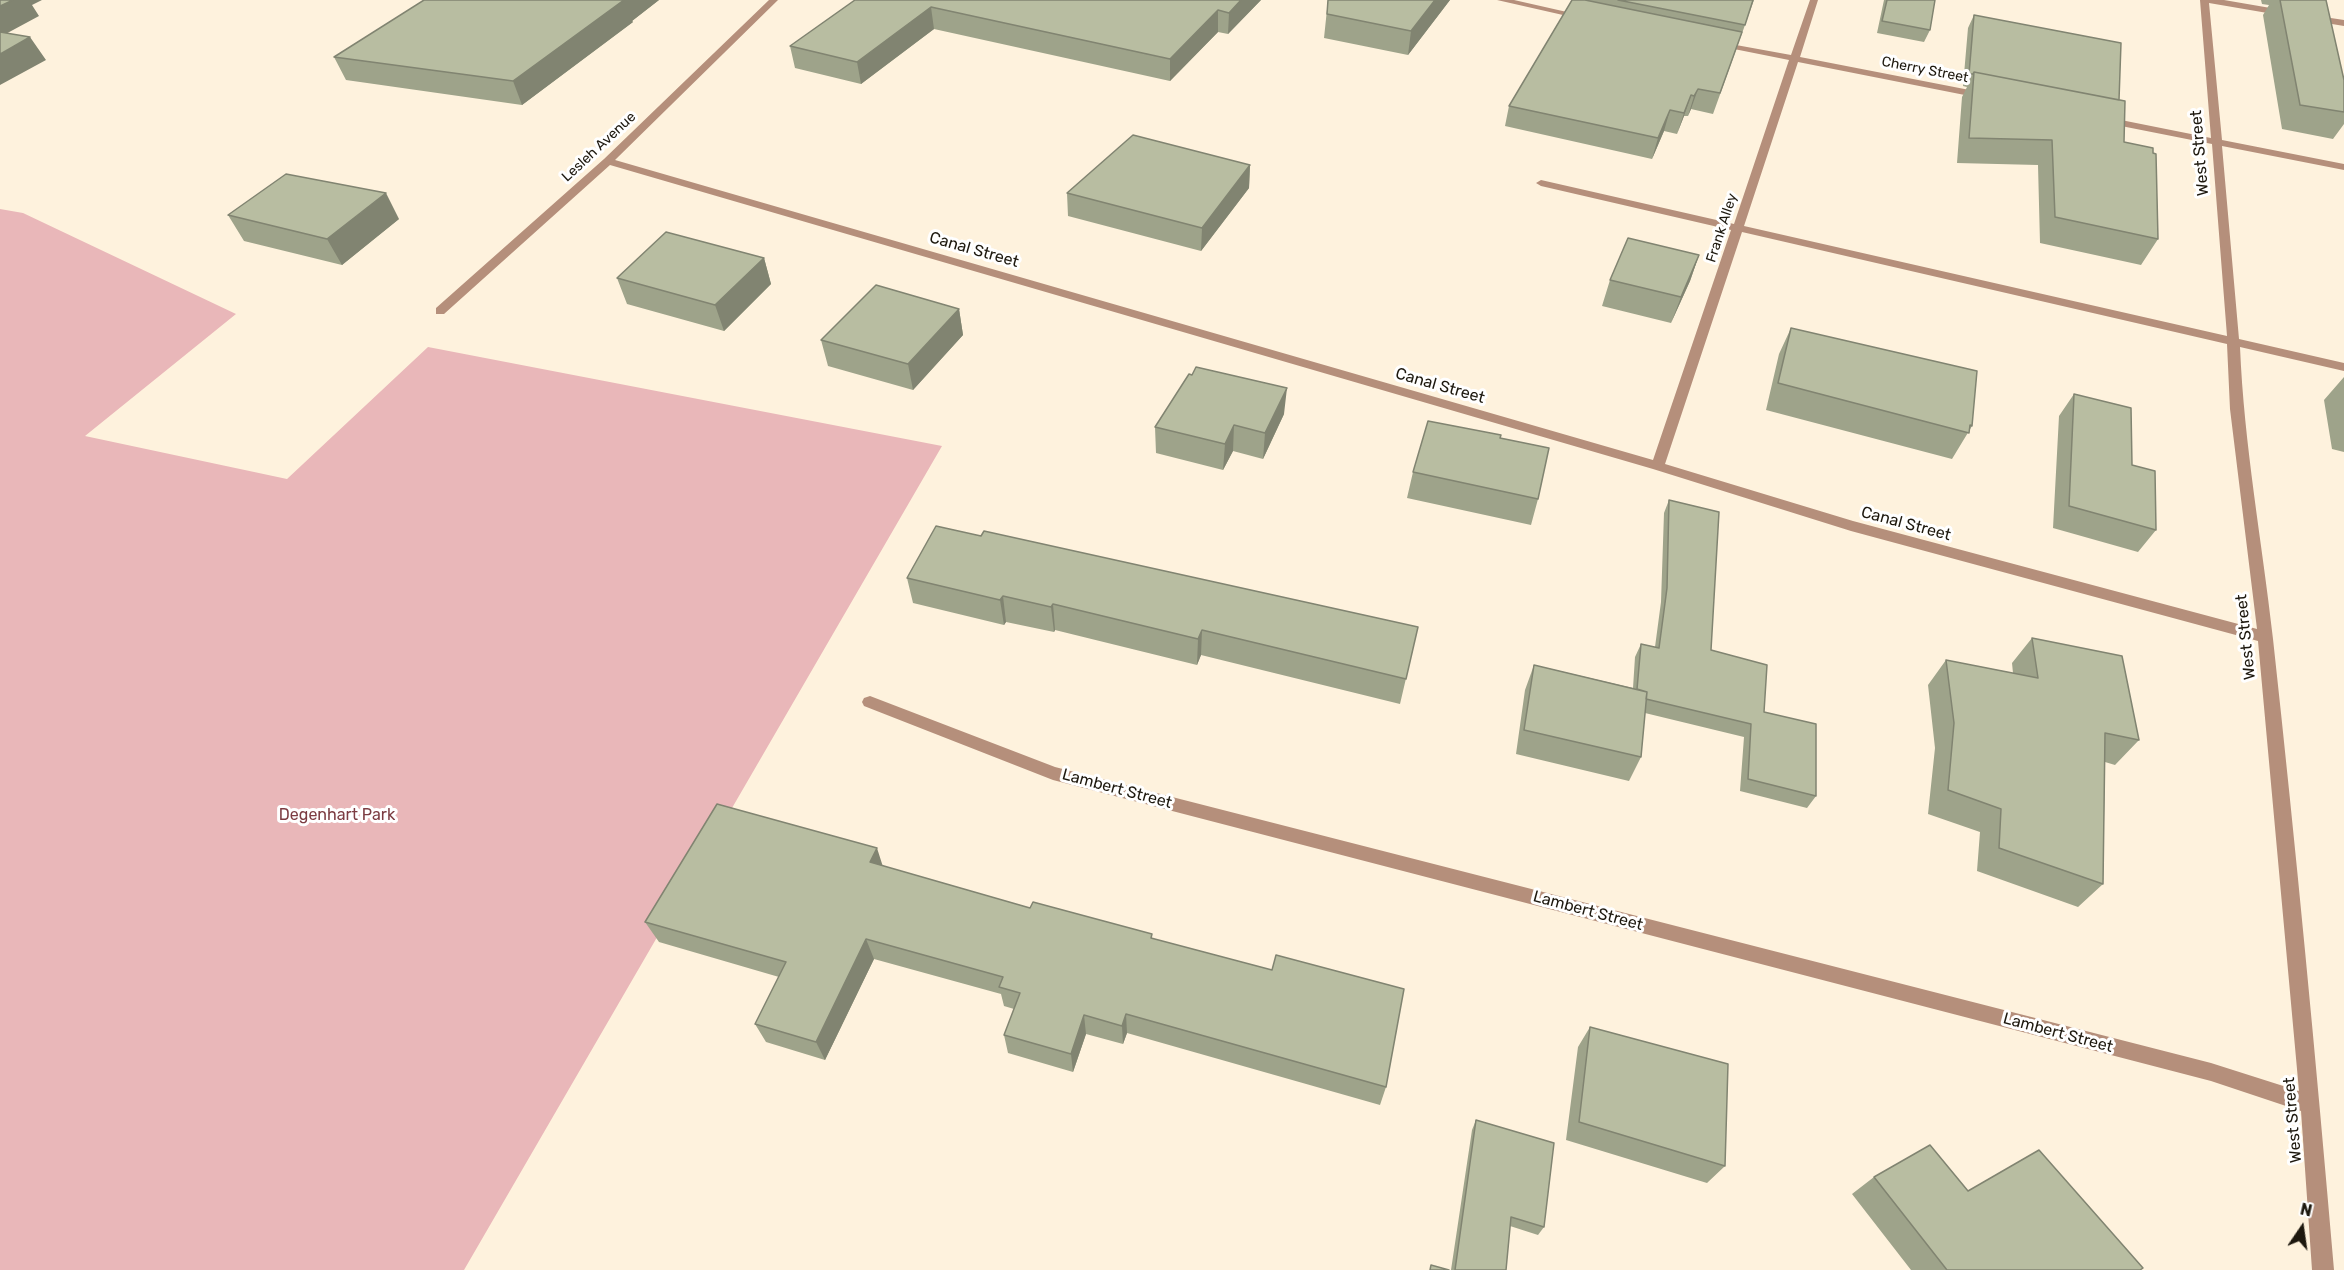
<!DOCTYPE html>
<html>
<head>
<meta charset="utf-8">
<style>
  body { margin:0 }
  #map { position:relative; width:2344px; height:1270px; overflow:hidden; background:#fef2dd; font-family:Rubik,sans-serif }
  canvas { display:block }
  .north { position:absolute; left:2272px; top:1198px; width:60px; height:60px; -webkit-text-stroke:4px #fff; paint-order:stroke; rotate:13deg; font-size:16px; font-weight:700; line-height:24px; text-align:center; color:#1d180e }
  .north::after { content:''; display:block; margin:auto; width:21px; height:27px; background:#1d180e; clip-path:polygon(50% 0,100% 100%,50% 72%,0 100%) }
</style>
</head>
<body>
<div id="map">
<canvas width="2344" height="1270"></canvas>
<div class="north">N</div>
</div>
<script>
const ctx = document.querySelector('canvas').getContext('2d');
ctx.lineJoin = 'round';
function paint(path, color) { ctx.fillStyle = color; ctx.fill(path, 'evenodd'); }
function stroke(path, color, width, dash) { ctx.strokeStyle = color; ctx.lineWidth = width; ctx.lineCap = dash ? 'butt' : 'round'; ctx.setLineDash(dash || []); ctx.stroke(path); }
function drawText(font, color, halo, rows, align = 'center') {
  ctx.font = font + ' Rubik,sans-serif'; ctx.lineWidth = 6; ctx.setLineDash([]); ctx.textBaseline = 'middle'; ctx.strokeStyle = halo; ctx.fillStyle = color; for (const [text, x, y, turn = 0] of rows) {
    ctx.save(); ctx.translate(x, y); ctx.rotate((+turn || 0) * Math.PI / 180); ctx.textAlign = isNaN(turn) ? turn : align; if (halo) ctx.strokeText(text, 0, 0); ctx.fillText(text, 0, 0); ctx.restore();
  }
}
const green = new Path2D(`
  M0 209 23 213 236 314 85 436 287 479 428 347 942 446 464 1270H0Z`);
const minor = new Path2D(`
  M769 0H778L615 160 1653 460 1731 230 1541 186 1536 183 1541 180 1734 224 1789 60 1714 45V41L1791 55 1810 0H1818L1800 57 1985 93 1990 96 1985 99 1798 62 1744 226 2227 336 2212 144 2106 123 2101 120 2106 117 2211 138 2200 0H2224L2288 11V15L2285 16 2209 3 2222 140 2344 164V170L2222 146 2239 339 2344 363V371L2240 347C2244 445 2262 541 2273 639 2296 849 2316 1059 2334 1270H2312L2301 1111 2211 1081 1053 780 864 706 862 702 864 698 870 696 1055 767 2211 1063 2299 1091 2258 641 1851 531 1653 469 610 165 444 314H436V308L604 159ZM1742 232 2227 344 2230 409 2257 629 1853 521 1665 464Z
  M1497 0H1514L1589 17 1585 20Z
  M2311 15 2344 20V26L2308 20V16Z`);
const wall = new Path2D(`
  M424 0H659L632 21 633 22 522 105 346 80 334 57Z
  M855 0H1261L1228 34 1218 32 1170 81 934 29 861 84 795 68 790 46Z
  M1328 0H1450L1408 55 1324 38Z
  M1572 0H1754L1713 114 1691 109 1688 116H1684L1677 134 1664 131 1652 159 1505 126 1509 106Z
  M1884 0H1935L1930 30 1924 42 1877 33Z
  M2261 0H2326L2344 80V124L2333 139 2282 129 2263 15 2269 5 2262 4Z
  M1974 15 2119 100 2124 142 2158 239 2141 265 2040 243 2038 165 1957 163 1962 97 1967 87 1963 86 1968 28Z
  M1250 165 1249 188 1201 251 1068 216 1067 193Z
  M228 215 399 219 342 265 244 241Z
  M1699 255 1690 281 1671 323 1602 306 1610 280Z
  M764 258 771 284 724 331 627 304 617 278Z
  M959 309 963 335 913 390 828 366 821 340Z
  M1791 328 1972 426 1952 459 1766 410 1779 354Z
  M2344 377V452L2332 449 2324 400Z
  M2074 394 2156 530 2138 552 2053 528 2059 416Z
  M1284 414 1263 459 1233 451 1223 470 1156 453 1155 427Z
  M1500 438 1538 499 1531 525 1407 498 1413 472Z
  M1669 500 1711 650 1764 712 1816 796 1807 808 1740 791 1744 737 1645 713 1641 757 1629 781 1516 754 1525 690 1534 665 1633 688 1635 657 1641 644 1655 647 1661 602 1664 513Z
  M907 578 1418 627 1400 704 1201 655 1197 665 1055 630 1054 632 1006 622 1004 625 913 603Z
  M2032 638 2139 740 2115 765 2105 762 2103 884 2078 907 1977 871 1980 832 1928 814 1935 748 1928 685 1946 660 2013 673 2012 663Z
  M883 866 1030 908 1152 938 1386 1087 1380 1105 1127 1033 1123 1044 1086 1034 1073 1072 1008 1053 1004 1035 1014 1009 1004 1006 1001 994 874 959 825 1060 766 1042 755 1024 779 977 659 942 645 922Z
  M1590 1027 1725 1166 1707 1183 1566 1140 1578 1047Z
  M1476 1120 1544 1227 1538 1235 1510 1226 1506 1270H1451L1472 1130Z
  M1874 1177 1968 1191 2140 1270H1911L1852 1194Z`);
const shadedWall = new Path2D(`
  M9 0H42L32 5 39 16 0 37V6Z
  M623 0H659L632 21 633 22 522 105 513 81Z
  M1241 0H1261L1228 34 1229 13Z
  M1435 0H1450L1408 55 1411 31Z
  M931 7 934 29 861 84 857 62Z
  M1218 10V32L1170 81V59Z
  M30 37 46 60 0 85V54Z
  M1698 89 1691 109 1688 116 1694 96Z
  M1691 95 1684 116 1677 134 1684 113Z
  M1670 110 1664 131 1652 159 1658 138Z
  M1250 165 1249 188 1201 251 1202 228Z
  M386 193 399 219 342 265 327 239Z
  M1699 255 1690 281 1671 323 1681 297Z
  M764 258 771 284 724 331 715 305Z
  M959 309 963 335 913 390 908 364Z
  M1287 388 1284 414 1263 459 1265 433Z
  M1234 425 1233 451 1223 470 1225 444Z
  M1003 596 1006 622 1004 625 1000 600Z
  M1053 604 1055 630 1054 632 1051 607Z
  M1202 630 1201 655 1197 665 1198 639Z
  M877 848 884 870 870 862Z
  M866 939 874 959 825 1060 816 1042Z
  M1126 1014 1127 1033 1123 1044 1122 1026Z
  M1084 1015 1086 1034 1073 1072 1071 1054Z`);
const building = new Path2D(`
  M0 0H13L0 6Z
  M424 0H624L513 81 334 57Z
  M855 0H1241L1229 13 1218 10 1170 59 931 7 857 62 790 46Z
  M1328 0H1435L1411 31 1327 14Z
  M1572 0H1585L1742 32 1720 93 1698 89 1694 96 1691 95 1684 113 1670 110 1658 138 1509 106Z
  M1618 0H1753L1745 25Z
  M1887 0H1935L1930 30 1882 21Z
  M2280 0H2326L2344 80V112L2300 105Z
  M1974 15 2121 43 2119 100 1974 72 1973 74H1969Z
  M0 32 30 37 0 54Z
  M1974 72 2125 101 2124 142 2153 148V153L2156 154 2158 239 2055 217 2052 140 1969 138Z
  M1133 135 1250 165 1202 228 1067 193Z
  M286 174 386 193 327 239 228 215Z
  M666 232 764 258 715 305 617 278Z
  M1628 238 1699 255 1681 297 1610 280Z
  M876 285 959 309 908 364 821 340Z
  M1791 328 1977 371 1972 426 1970 425 1969 433 1778 383Z
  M1196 367 1287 388 1265 433 1234 425 1225 444 1155 427 1189 374 1192 375Z
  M2074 394 2131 408 2132 465 2155 471 2156 530 2069 506Z
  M1428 421 1501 435 1500 438 1549 448 1538 499 1413 472Z
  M1669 500 1719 512 1711 650 1767 665 1764 712 1816 724V796L1748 779 1751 724 1646 699 1647 692 1637 689 1641 644 1659 648 1667 588Z
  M936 526 981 536 984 531 1418 627 1406 679 1202 630 1198 639 1053 604 1051 607 1003 596 1000 600 907 578Z
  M2032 638 2122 656 2139 740 2105 733 2103 884 1999 848 2001 809 1948 790 1954 723 1946 660 2038 678Z
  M1534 665 1647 692 1641 757 1524 730Z
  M717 804 877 848 870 862 1030 908 1033 902 1152 934 1151 938 1272 970 1276 955 1404 989 1386 1087 1126 1014 1122 1026 1084 1015 1071 1054 1004 1035 1020 993 999 987 1003 977 866 939 816 1042 755 1024 786 962 645 922Z
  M1590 1027 1728 1064 1725 1166 1579 1122Z
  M1476 1120 1554 1143 1544 1227 1511 1217 1506 1270H1455Z
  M1930 1145 1968 1191 2039 1150 2143 1268 2140 1270H1947L1874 1177Z
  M1431 1265 1449 1270H1430Z`);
const farStreetnames = [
  ["Cherry Street",1925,70,11],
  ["Lesleh Avenue",599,147,-43],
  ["Frank Alley",1722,228,-72]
];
const streetNames = [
  ["West Street",2200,153,-95],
  ["Canal Street",974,250,16],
  ["Canal Street",1440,386,16],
  ["Canal Street",1906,524,15],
  ["West Street",2246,637,-96],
  ["Lambert Street",1117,789,15],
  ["Lambert Street",1588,911,15],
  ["Lambert Street",2058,1033,15],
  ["West Street",2293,1120,-95]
];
const parkNames = [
  ["Degenhart Park",337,815]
];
paint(green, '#e9b7b9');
paint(minor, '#b58f7b');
paint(wall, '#9ea38a');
paint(shadedWall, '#818471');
paint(building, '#b8bda1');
stroke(building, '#818471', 1.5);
drawText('14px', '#1d180e', '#fff', farStreetnames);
drawText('16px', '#1d180e', '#fff', streetNames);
drawText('16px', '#7c3c42', '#fff', parkNames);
</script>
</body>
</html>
